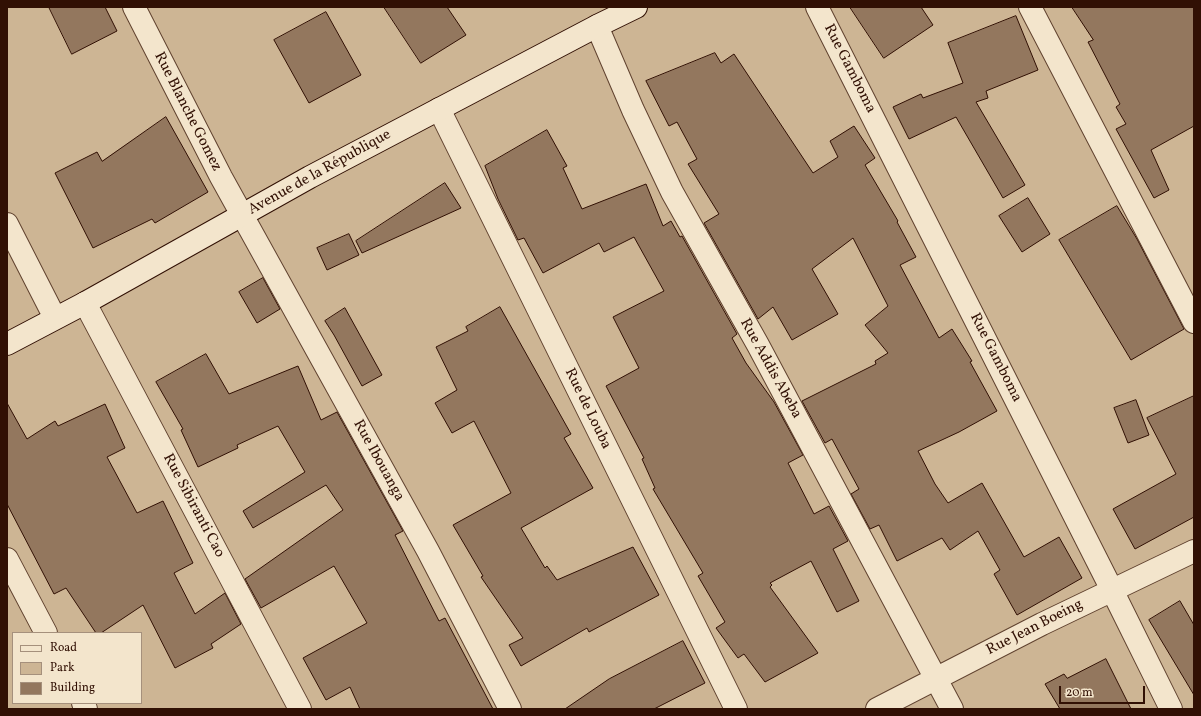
<!DOCTYPE html>
<html>
<head>
<meta charset="utf-8">
<style>
  body { margin:0 }
  #map { position:relative; width:1201px; height:716px; overflow:hidden; background:#edd7b1; font-family:Vollkorn,serif }
  canvas { display:block }
  .frame { position:absolute; inset:0; border:8px solid #311004; pointer-events:none }
  .legend { position:absolute; left:12px; top:632px; width:130px; height:72px; box-sizing:border-box; background:#f3e5cc; border:1px solid #a5907c; margin:0; padding:5px 7px; list-style:none; font-size:12px; color:#311004 }
  .legend li { display:flex; align-items:center; gap:8px; height:20px }
  .legend b { width:20px; border:1px solid #a5907c }
  .scale { position:absolute; left:1059px; top:686px; width:86px; height:18px; box-sizing:border-box; border:2px solid #311004; border-top:0; padding-left:5px; font-size:12px; line-height:14px; white-space:nowrap; color:#311004; -webkit-text-stroke:3px #f3e5cc; paint-order:stroke }
</style>
</head>
<body>
<div id="map">
<canvas width="1201" height="716"></canvas>
<div class="frame"></div>
<ul class="legend">
<li><b style="height:5px;background:#f3e5cc"></b>Road</li>
<li><b style="height:11px;background:#cdb594"></b>Park</li>
<li><b style="height:11px;background:#93775e"></b>Building</li>
</ul>
<div class="scale">20 m</div>
</div>
<script>
const ctx = document.querySelector('canvas').getContext('2d');
ctx.lineJoin = 'round';
function paint(path, color) { ctx.fillStyle = color; ctx.fill(path, 'evenodd'); }
function stroke(path, color, width, dash) { ctx.strokeStyle = color; ctx.lineWidth = width; ctx.lineCap = dash ? 'butt' : 'round'; ctx.setLineDash(dash || []); ctx.stroke(path); }
function drawText(font, color, halo, rows, align = 'center') {
  ctx.font = font + ' Vollkorn,serif'; ctx.lineWidth = 3.5; ctx.setLineDash([]); ctx.textBaseline = 'middle'; ctx.strokeStyle = halo; ctx.fillStyle = color; for (const [text, x, y, turn = 0] of rows) {
    ctx.save(); ctx.translate(x, y); ctx.rotate((+turn || 0) * Math.PI / 180); ctx.textAlign = isNaN(turn) ? turn : align; if (halo) ctx.strokeText(text, 0, 0); ctx.fillText(text, 0, 0); ctx.restore();
  }
}
const green = new Path2D(`
  M7 7H1194V709H7ZM13 633H141V703H13Z`);
const building = new Path2D(`
  M49 7H105L117 31 72 54Z
  M384 7H447L466 35 421 63Z
  M850 7H921L933 25 884 58Z
  M1072 7H1194V126L1151 150 1169 190 1154 198 1116 129 1126 124 1116 107 1120 104 1088 42 1093 40Z
  M326 12 361 75 309 103 274 40Z
  M1016 16 1038 70 986 91 988 98 976 102 1025 185 1003 198 956 117 909 139 893 107 921 94 923 98 963 83 948 43Z
  M715 53 721 63 734 54 813 173 838 157 830 141 854 126 875 158 865 165 898 221 897 222 916 257 900 265 939 338 952 329 972 361 970 362 997 411 959 432 918 451 935 484 948 503 982 483 1024 557 1059 537 1082 578 1017 615 994 574 1000 570 978 531 950 550 942 538 897 561 879 525 870 529 851 494 859 489 832 439 825 443 802 401 876 364 875 361 888 353 865 325 888 306 853 238 812 269 838 314 792 340 773 307 758 319 704 223 719 214 688 164 697 159 677 122 669 126 646 81Z
  M166 117 208 192 155 223 152 219 93 248 55 173 97 152 102 161Z
  M547 130 567 166 563 168 582 209 646 184 663 226 671 221 680 237 682 236 737 334 732 338 746 363 774 402 803 455 788 463 814 514 829 506 848 541 833 549 859 601 837 612 811 561 770 583 772 585 770 587 818 653 765 682 744 654 738 658 716 628 725 622 698 576 703 573 653 489 655 488 642 459 644 458 606 386 639 368 613 317 664 291 634 237 604 252 599 243 543 273 524 238 518 240 498 199 485 166Z
  M445 183 461 208 362 253 356 241Z
  M1028 198 1050 234 1022 252 999 216Z
  M1117 206 1137 239 1184 329 1131 360 1059 240Z
  M349 234 359 255 327 270 317 248Z
  M263 278 280 309 257 323 239 292Z
  M500 307 571 434 564 438 593 488 521 528 545 568 547 566 557 580 633 547 659 595 589 632 587 628 521 666 509 645 523 638 481 577 483 576 453 525 511 493 474 421 452 433 435 403 457 390 436 347 468 331 466 327Z
  M345 308 382 375 362 386 334 335 325 321Z
  M206 354 229 394 298 366 321 420 337 412 403 531 395 535 439 621 445 618 493 709H360L350 687 326 700 303 658 367 623 334 566 261 608 245 579 343 510 326 485 253 528 243 511 305 472 278 426 237 445 238 448 198 467 181 430 183 429 156 382Z
  M1194 396V517L1135 549 1113 509 1176 474 1147 418Z
  M1136 400 1149 435 1128 443 1114 408Z
  M7 403 27 439 55 421 58 426 105 404 125 448 107 457 137 513 163 501 193 563 174 573 195 614 225 593 241 624 211 644 213 648 175 668 143 605 101 633H96L66 588 54 594 7 504Z
  M1180 601 1194 625V695L1149 620Z
  M683 641 705 683 654 709H565L609 679Z
  M1106 659 1131 709H1060L1045 684 1064 674 1067 678Z`);
const street = new Path2D(`
  M134 7 221 177 428 551 510 709
  M817 7 1112 590 1171 709
  M1030 7 1194 322
  M597 26 633 110 672 192 758 345 952 709
  M439 109 736 709
  M7 224 55 318
  M85 303 300 709
  M7 559 46 633
  M83 703 86 709
  M877 709 1042 624 1194 551`);
const secondary = new Path2D(`
  M7 344 85 303 310 177 597 26 636 7`);
const streetNames = [
  ["Rue Gamboma",849,69,63],
  ["Rue Blanche Gomez",187,112,63],
  ["Avenue de la République",320,173,-29],
  ["Rue Gamboma",995,358,63],
  ["Rue Addis Abeba",770,369,61],
  ["Rue de Louba",587,409,64],
  ["Rue Ibouanga",378,461,61],
  ["Rue Sibiranti Cao",193,506,62],
  ["Rue Jean Boeing",1035,628,-27]
];
paint(green, '#cdb594');
paint(building, '#93775e');
stroke(building, '#311004', 1);
stroke(street, '#60422f', 24);
stroke(secondary, '#311004', 24);
stroke(street, '#f3e5cc', 22);
stroke(secondary, '#f3e5cc', 22);
drawText('15px', '#311004', '#f3e5cc', streetNames);
</script>
</body>
</html>
